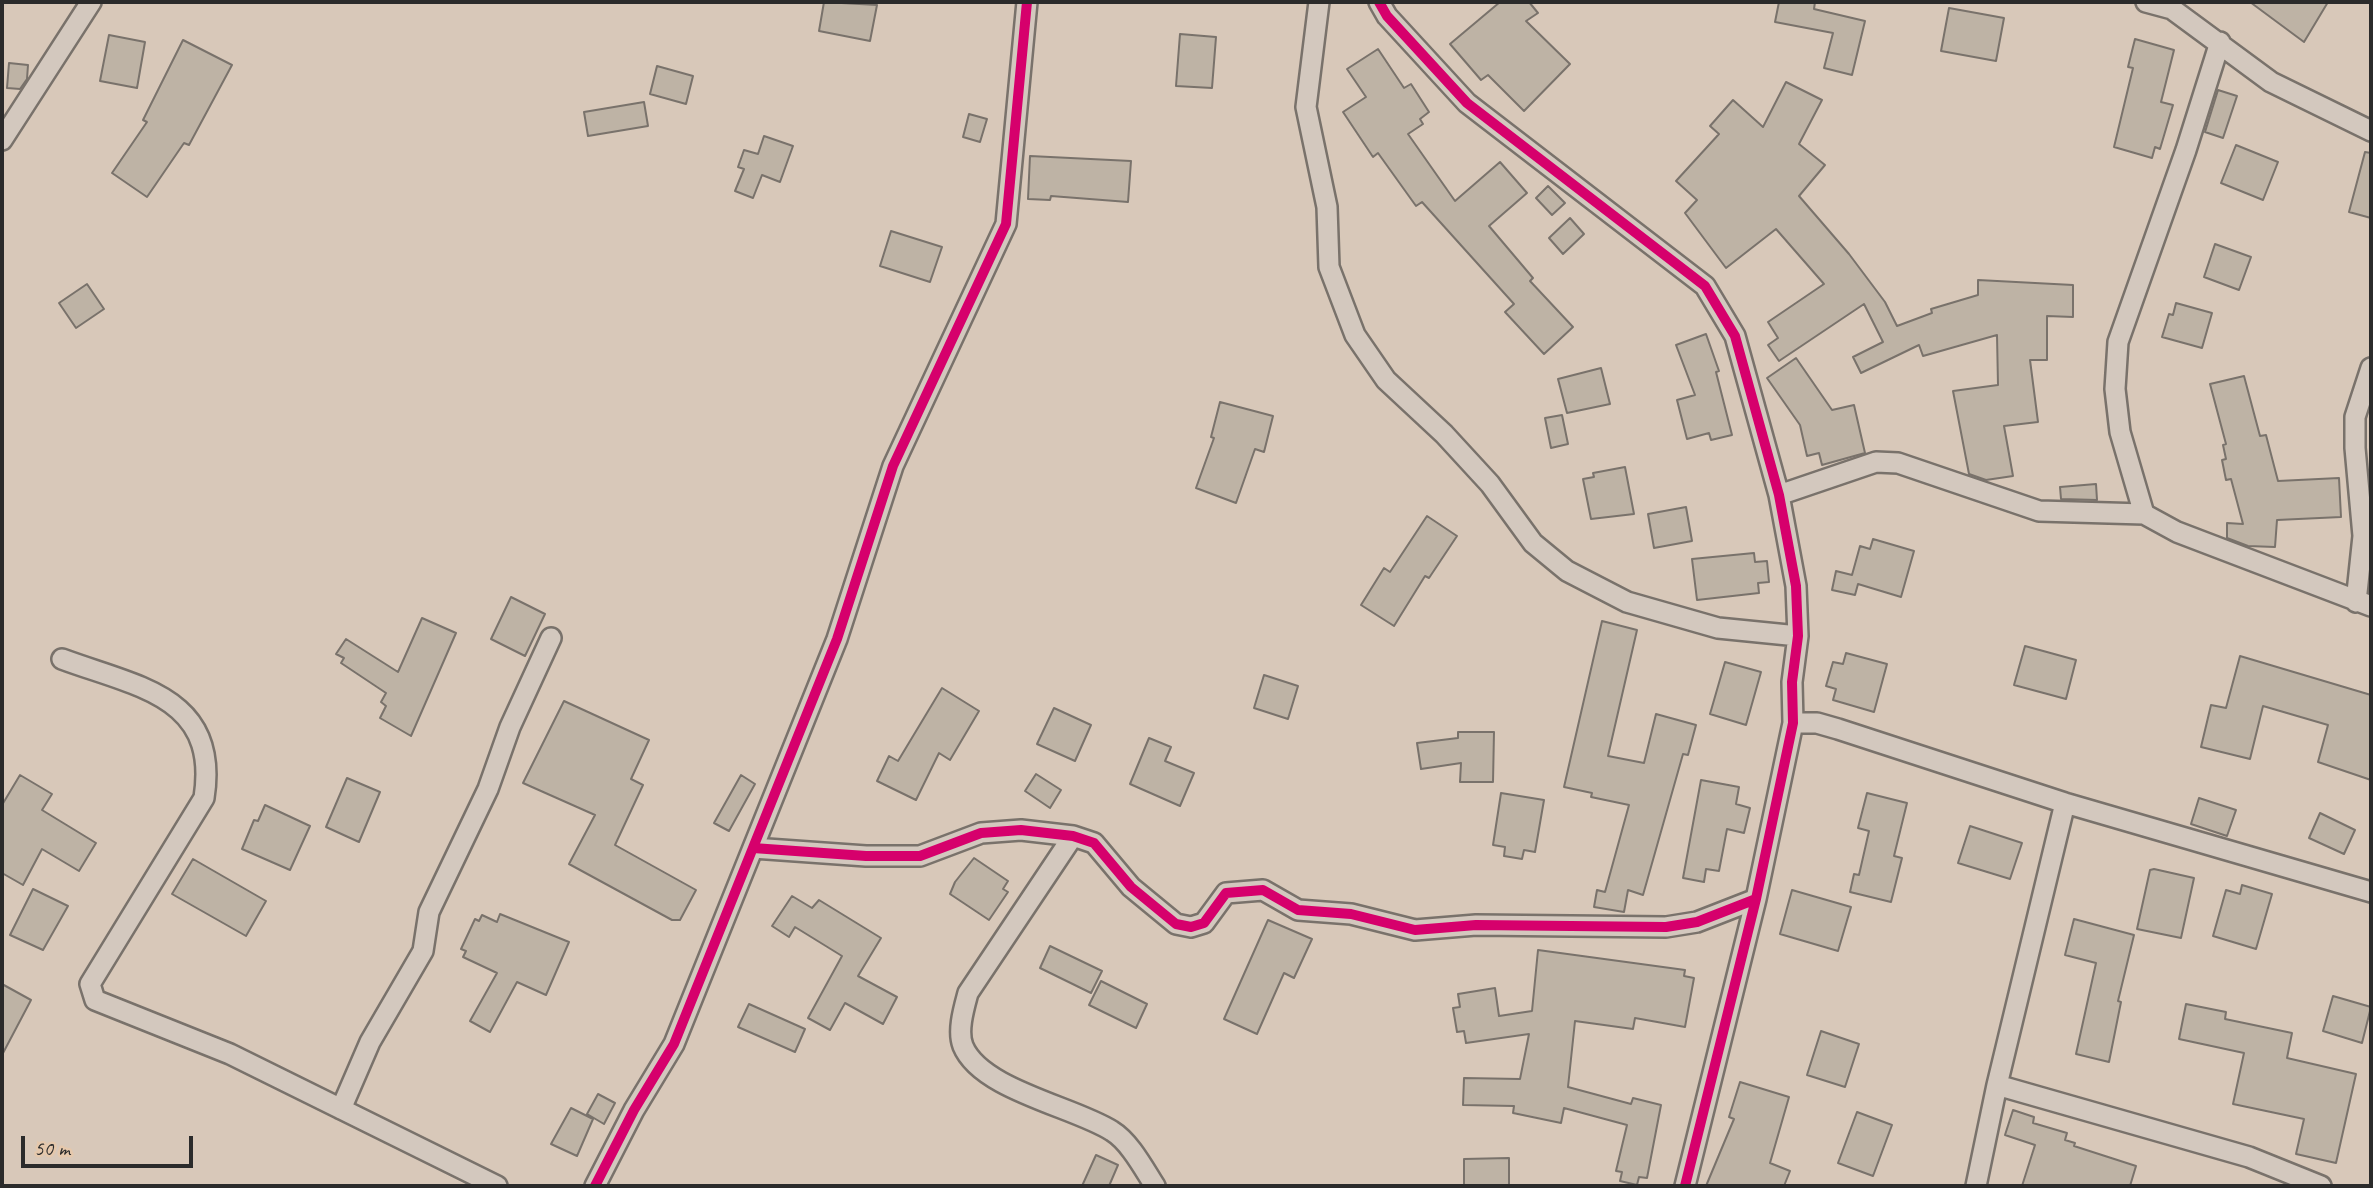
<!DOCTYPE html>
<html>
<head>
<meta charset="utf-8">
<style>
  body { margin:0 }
  #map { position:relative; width:2373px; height:1188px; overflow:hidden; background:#d8c8b9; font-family:Caveat,sans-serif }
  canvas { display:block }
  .frame { position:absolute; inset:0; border:4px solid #2b2b2b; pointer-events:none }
  .scale { position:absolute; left:21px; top:1136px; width:172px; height:32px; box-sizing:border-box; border:4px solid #2b2b2b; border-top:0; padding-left:9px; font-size:21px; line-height:24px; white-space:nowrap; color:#2b2b2b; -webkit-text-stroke:5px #e5c8ac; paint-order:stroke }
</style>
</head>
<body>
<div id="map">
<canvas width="2373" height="1188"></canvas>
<div class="frame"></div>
<div class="scale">50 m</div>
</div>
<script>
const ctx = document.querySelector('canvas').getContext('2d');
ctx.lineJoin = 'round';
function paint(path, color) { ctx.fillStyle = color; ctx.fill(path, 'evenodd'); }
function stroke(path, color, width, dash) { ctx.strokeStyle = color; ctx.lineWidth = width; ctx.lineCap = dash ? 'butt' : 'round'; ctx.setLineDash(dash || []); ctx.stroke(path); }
const building = new Path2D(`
  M824 2 877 5 870 41 819 31Z
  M1500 2H1529L1538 13 1526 21 1570 64 1524 111 1488 75 1481 80 1450 44Z
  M1779 2H1815L1814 9 1865 21 1852 75 1824 68 1833 33 1775 22Z
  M2250 2H2328L2304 42Z
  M1949 8 2004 18 1996 61 1941 51Z
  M1180 34 1216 37 1212 88 1176 86Z
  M109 35 145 42 137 88 100 81Z
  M2135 39 2174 50 2161 102 2173 105 2160 149 2155 147 2152 158 2114 147 2133 68 2128 67Z
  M183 40 232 65 189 145 184 143 147 197 112 173 147 122 143 120Z
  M1378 49 1404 88 1411 84 1429 112 1420 119 1423 124 1408 134 1455 201 1500 162 1527 193 1489 226 1533 278 1530 281 1573 327 1544 354 1505 312 1514 304 1422 202 1416 206 1378 153 1373 157 1343 112 1366 97 1347 69Z
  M9 63 28 65 27 79 20 89 7 88Z
  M657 66 693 76 686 104 650 94Z
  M1786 82 1822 100 1799 144 1825 165 1799 196 1849 254 1885 302 1897 326 1932 313 1931 309 1978 295V280L2073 285V317L2047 316V360H2030L2038 422 2004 426 2013 476 1986 480 1969 474 1953 391 1998 385 1997 335 1923 356 1919 345 1861 373 1853 357 1883 342 1864 304 1779 361 1768 345 1778 338 1768 322 1824 284 1776 229 1726 268 1685 213 1697 200 1676 181 1719 134 1710 126 1733 100 1763 127Z
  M2218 90 2237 96 2223 138 2205 132Z
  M644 102 648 126 588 136 584 112Z
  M969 114 987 119 980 142 963 137Z
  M764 136 793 146 780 182 762 175 753 198 735 191 744 169 738 167 744 150 758 154Z
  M2236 145 2278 162 2263 200 2221 183Z
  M2365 152 2371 153V218L2349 212Z
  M1030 156 1131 161 1128 202 1051 196 1050 200 1028 199Z
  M1548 186 1565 203 1552 215 1536 198Z
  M1570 218 1584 234 1563 254 1549 238Z
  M891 231 942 247 930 282 880 266Z
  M2215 244 2251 257 2239 290 2204 277Z
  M87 284 104 309 76 328 59 303Z
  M2176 303 2212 313 2202 348 2162 337 2169 314 2173 315Z
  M1706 334 1719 371 1716 372 1732 435 1711 440 1709 433 1687 439 1677 400 1695 395 1676 345Z
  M1796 358 1832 410 1854 405 1865 453 1822 465 1819 453 1807 456 1800 425 1767 378Z
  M1601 368 1610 404 1567 413 1558 379Z
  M2244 376 2260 436 2266 435 2278 481 2339 478 2341 517 2277 520 2275 547 2248 546 2227 538V523L2243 524 2231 479 2226 480 2222 460 2226 459 2223 445 2226 444 2210 384Z
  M1220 402 1273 416 1264 452 1255 449 1236 503 1196 488 1214 438 1211 437Z
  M1562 415 1568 444 1551 448 1545 418Z
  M1625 467 1634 514 1591 519 1583 479 1594 477 1593 473Z
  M2096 484 2097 500 2061 499 2060 487Z
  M1686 507 1692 541 1654 548 1648 514Z
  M1427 516 1457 536 1429 578 1425 576 1394 626 1361 605 1384 568 1390 572Z
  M1873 539 1914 551 1901 597 1858 584 1855 595 1832 590 1836 571 1852 575 1860 546 1870 549Z
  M1754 553 1755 562 1767 561 1769 582 1758 583 1759 593 1697 600 1692 559Z
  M511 597 545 614 525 656 491 639Z
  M422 618 456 633 411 736 380 718 386 706 381 702 386 693 341 663 344 658 336 654 346 639 398 672Z
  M1602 621 1637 630 1608 756 1644 763 1656 714 1696 725 1688 755 1683 754 1643 895 1628 890 1624 912 1594 907 1597 890 1605 892 1629 805 1591 797 1592 793 1564 787Z
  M2025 646 2076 660 2066 699 2014 685Z
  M1846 653 1887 664 1874 712 1833 700 1836 689 1826 686 1833 662 1843 664Z
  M2240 656 2371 695V780L2318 762 2328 725 2263 706 2250 759 2201 747 2211 705 2226 708Z
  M1725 662 1761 672 1746 725 1710 714Z
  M1264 675 1298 686 1288 719 1254 708Z
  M942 688 979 711 950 760 939 753 916 800 877 781 889 756 898 761Z
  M564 701 649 740 631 779 643 785 615 845 696 890 680 920H672L569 864 595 815 523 783Z
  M1054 708 1091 725 1075 761 1037 744Z
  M1458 732H1494L1493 782H1460L1461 763 1421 769 1417 743 1458 738Z
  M1149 738 1171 747 1165 761 1194 773 1180 806 1130 784Z
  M1036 774 1061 790 1050 808 1025 791Z
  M20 775 52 794 42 810 96 843 79 871 42 849 23 885 2 873V805Z
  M741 775 755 784 729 831 714 823Z
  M347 778 380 792 359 842 326 827Z
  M1701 780 1739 787 1736 804 1750 808 1744 833 1727 829 1719 871 1706 869 1704 882 1683 878Z
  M1501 793 1544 800 1535 852 1524 850 1522 859 1504 856 1505 847 1493 845Z
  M1867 793 1907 803 1894 856 1902 858 1891 902 1850 892 1854 874 1859 875 1869 831 1858 828Z
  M2199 798 2236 810 2227 836 2191 824Z
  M265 805 310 826 290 870 242 849 254 820 258 821Z
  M2320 813 2355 830 2344 854 2309 838Z
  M1970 826 2022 843 2010 879 1958 863Z
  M974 858 1008 881 1003 889 1008 892 989 920 950 894 955 882Z
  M193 859 266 901 246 936 172 894Z
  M2154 869 2194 878 2181 938 2137 929 2150 870Z
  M2242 885 2272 894 2256 949 2213 936 2226 890 2240 894Z
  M33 889 68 906 43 950 10 935Z
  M1792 890 1851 907 1838 951 1780 934Z
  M792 896 812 908 819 900 881 938 858 976 897 997 883 1024 845 1003 830 1030 808 1018 842 956 795 927 789 937 772 926Z
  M500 914 569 942 546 995 517 982 490 1032 470 1021 497 973 463 957 466 951 461 949 475 919 479 921 482 915 497 922Z
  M2074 919 2134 935 2118 1001 2121 1002 2109 1062 2076 1054 2096 963 2065 955Z
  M1268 920 1312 939 1294 978 1284 973 1257 1034 1224 1019Z
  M1050 946 1102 971 1091 993 1040 968Z
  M1538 950 1685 970 1684 976 1694 978 1685 1027 1635 1018 1633 1029 1575 1021 1568 1087 1631 1104 1633 1098 1661 1105 1647 1178 1639 1177 1637 1185 1620 1181 1622 1172 1616 1171 1627 1125 1564 1108 1561 1123 1513 1113 1514 1106 1463 1105 1464 1078 1520 1079 1529 1034 1466 1043 1464 1031 1457 1032 1453 1008 1460 1007 1458 994 1495 988 1499 1016 1532 1011Z
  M1101 981 1147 1004 1136 1028 1089 1005Z
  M2 984 31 1000 2 1055Z
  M2333 996 2371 1007 2362 1043 2323 1031Z
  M749 1004 805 1029 795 1052 738 1027Z
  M2186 1004 2226 1012 2225 1019 2292 1033 2287 1058 2356 1074 2336 1163 2296 1154 2304 1119 2233 1104 2244 1053 2179 1039Z
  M1821 1031 1859 1044 1845 1087 1807 1075Z
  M1740 1082 1789 1097 1770 1163 1790 1171 1784 1186H1706L1734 1119 1729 1117Z
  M598 1094 615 1103 604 1124 587 1114Z
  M571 1108 593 1119 577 1156 551 1144Z
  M2013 1110 2034 1117 2033 1123 2067 1133 2065 1140 2075 1143 2074 1146 2136 1166 2130 1186H2022L2035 1145 2005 1135Z
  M1857 1112 1892 1125 1873 1176 1838 1163Z
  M1096 1155 1118 1165 1109 1186H1082Z
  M1509 1158V1186H1464V1159Z`);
const street = new Path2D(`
  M1319 2 1306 107 1327 207 1329 267 1355 335 1386 380 1444 434 1490 484 1533 543 1567 571 1627 602 1718 628 1798 636
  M1379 2 1387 16 1467 103 1705 286 1735 336 1779 495 1796 586 1798 636 1792 682 1793 723 1756 899 1685 1186
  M2146 2 2172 9 2271 82 2371 131
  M2 140 91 2
  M1779 495 1876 462 1898 463 2039 511 2144 514 2177 532 2371 606
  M2144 514 2120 432 2115 389 2118 342 2186 150 2220 42
  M2356 602 2363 536 2355 448V417L2371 368
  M62 659C137 687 220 696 204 798L90 984 95 1000 230 1054 497 1186
  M1793 723H1817L1838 729 2065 803 2371 892
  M1073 836 968 993C964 1008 957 1031 963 1046 981 1090 1075 1107 1112 1131 1130 1142 1144 1169 1155 1186
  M753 848 866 856H920L981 833 1021 830 1073 836 1094 843 1131 887 1176 924 1191 927 1204 923 1226 893 1263 890 1298 910 1351 914 1415 930 1476 925 1666 927 1697 922 1756 899
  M1997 1085 2249 1157 2321 1186
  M341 1109 370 1042 423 951 429 912 488 789 510 727 551 638
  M595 1186 634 1110 674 1044 837 639 893 466 1006 224 1027 2
  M1976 1186 1997 1085 2065 803`);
const cycleway = new Path2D(`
  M1379 2 1387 16 1467 103 1705 286 1735 336 1779 495 1796 586 1798 636 1792 682 1793 723 1756 899 1685 1186
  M753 848 866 856H920L981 833 1021 830 1073 836 1094 843 1131 887 1176 924 1191 927 1204 923 1226 893 1263 890 1298 910 1351 914 1415 930 1476 925 1666 927 1697 922 1756 899
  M595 1186 634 1110 674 1044 837 639 893 466 1006 224 1027 2`);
paint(building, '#beb3a5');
stroke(building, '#79726b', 2);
stroke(street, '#79726b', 24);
stroke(street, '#d3c8be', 19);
stroke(cycleway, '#d6006c', 10);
</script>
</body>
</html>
